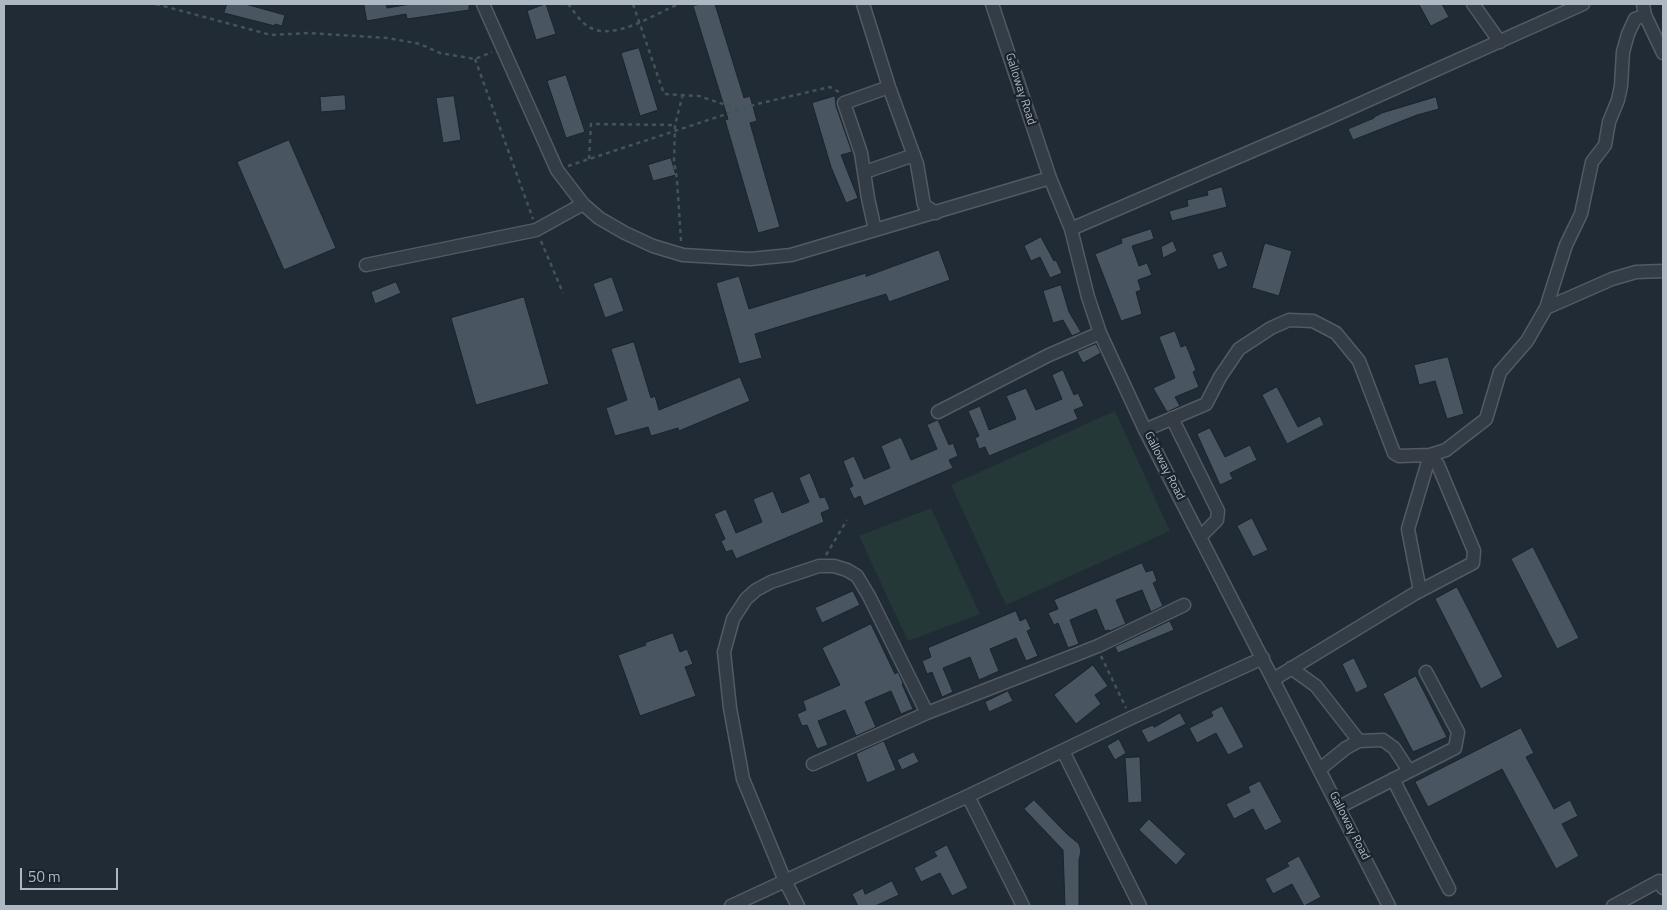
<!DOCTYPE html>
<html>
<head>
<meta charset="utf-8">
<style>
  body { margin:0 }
  #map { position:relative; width:1667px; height:910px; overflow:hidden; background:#212b35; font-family:"Titillium Web",sans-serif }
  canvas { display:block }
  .frame { position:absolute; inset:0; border:5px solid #aeb8c3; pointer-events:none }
  .scale { position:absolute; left:20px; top:868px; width:98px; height:22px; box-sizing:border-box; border:2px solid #aeb8c3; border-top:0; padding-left:6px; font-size:15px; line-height:18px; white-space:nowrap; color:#aeb8c3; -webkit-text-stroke:4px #1a222a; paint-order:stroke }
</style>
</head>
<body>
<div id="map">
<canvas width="1667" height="910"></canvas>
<div class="frame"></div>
<div class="scale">50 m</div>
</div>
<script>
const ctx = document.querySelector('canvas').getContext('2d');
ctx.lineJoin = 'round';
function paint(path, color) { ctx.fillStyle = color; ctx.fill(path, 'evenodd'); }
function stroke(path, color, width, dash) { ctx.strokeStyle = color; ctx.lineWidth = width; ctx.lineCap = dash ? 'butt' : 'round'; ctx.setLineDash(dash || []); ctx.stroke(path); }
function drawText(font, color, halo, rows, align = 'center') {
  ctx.font = font + ' "Titillium Web",sans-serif'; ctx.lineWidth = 4.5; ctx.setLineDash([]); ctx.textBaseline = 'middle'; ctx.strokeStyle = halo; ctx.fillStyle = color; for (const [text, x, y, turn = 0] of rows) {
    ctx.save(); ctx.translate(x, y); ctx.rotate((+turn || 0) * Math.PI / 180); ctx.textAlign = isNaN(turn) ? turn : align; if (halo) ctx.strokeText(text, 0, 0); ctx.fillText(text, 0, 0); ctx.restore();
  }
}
const green = new Path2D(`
  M1115 411 1170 531 1006 605 951 485Z
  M931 508 980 614 908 641 859 536Z`);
const building = new Path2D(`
  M227 4H245L285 15 282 26 275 24V26L224 13Z
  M364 4H386L387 8 411 4H469V10L407 19 406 14 367 21Z
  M546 4 556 34 536 40 527 11Z
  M701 4H715L744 98 750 96 757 121 750 123 780 227 758 233 725 120 728 119 693 6Z
  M1419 4H1442L1449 17 1431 26Z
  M639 48 658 110 640 116 621 53Z
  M566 75 585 132 566 138 547 81Z
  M345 95 346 110 321 112 320 97Z
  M454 96 461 140 443 143 436 98Z
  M835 96 836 106 852 152 841 155 858 198 846 203 831 167 812 103Z
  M1436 97 1439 109 1417 115 1353 140 1348 129 1374 118V117L1382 113Z
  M289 140 336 248 284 270 237 162Z
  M671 158 676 175 653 181 648 165Z
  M1222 187 1227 207 1172 221 1169 211 1188 206 1187 200 1208 195 1207 191Z
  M1151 229 1154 239 1132 246 1139 266 1147 263 1152 275 1138 280 1141 290 1136 292 1142 314 1121 321 1095 254 1122 243 1121 239Z
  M1041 237 1054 261 1056 260 1062 273 1050 278 1040 257 1031 261 1024 246Z
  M1173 241 1177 251 1163 258 1161 247Z
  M1265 243 1292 251 1279 296 1252 288Z
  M939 250 950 280 889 302 886 294 755 334 762 358 739 364 716 283 739 276 749 309 866 273V276Z
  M1222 251 1228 266 1218 270 1212 255Z
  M612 277 624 311 605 318 593 284Z
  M396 282 401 293 375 304 371 292Z
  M1061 285 1069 312 1081 332 1072 336 1063 320 1053 323 1043 291Z
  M524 297 549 384 476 405 451 318Z
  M1175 331 1181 347 1186 345 1196 370 1193 372 1199 387 1175 397 1180 406 1167 412 1153 388 1175 378 1159 337Z
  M634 342 651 398 655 396 659 410 740 377 750 401 679 431 678 428 651 436 648 427 615 436 606 408 627 400 611 349Z
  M1096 344 1101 353 1083 363 1077 352Z
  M1448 357 1464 414 1447 419 1435 381 1419 385 1414 365Z
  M1063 370 1074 395 1078 393 1084 406 1074 410 1078 419 989 456 985 447 979 449 975 438 979 436 968 411 980 406 989 430 1016 419 1006 396 1026 388 1036 410 1062 399 1052 375Z
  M1277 387 1298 427 1320 416 1324 425 1287 444 1262 395Z
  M938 420 949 445 953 443 958 456 949 460 953 468 864 506 860 496 854 499 849 488 853 486 843 461 854 456 864 479 890 468 881 446 901 437 911 460 937 449 927 425Z
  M1210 428 1225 457 1250 445 1257 460 1230 473 1233 479 1220 485 1197 434Z
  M810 473 820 498 825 497 830 509 821 513 824 522 736 559 732 550 726 552 721 541 725 539 714 514 726 509 736 533 762 522 753 499 773 491 782 513 809 502 799 478Z
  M1252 518 1268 550 1253 557 1237 526Z
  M1533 547 1579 638 1557 649 1511 559Z
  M1142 563 1146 572 1153 570 1157 581 1153 583 1163 606 1151 612 1142 590 1116 600 1126 624 1110 631 1109 630 1105 631 1096 609 1070 620 1079 644 1068 648 1058 623 1054 625 1048 613 1058 609 1054 600Z
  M1457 587 1503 677 1481 689 1435 599Z
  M853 591 860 605 822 623 815 608Z
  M1016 611 1020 621 1026 618 1031 629 1027 631 1038 656 1026 661 1016 638 990 649 999 671 979 680 970 657 943 668 953 692 942 697 932 672 927 674 922 661 931 657 928 648Z
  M1170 621 1174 630 1118 653 1115 647Z
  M871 624 895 674 898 672 903 683 902 684 913 709 901 714 891 691 865 702 876 727 856 736 845 710 818 721 828 745 817 749 807 725 802 726 797 714 806 710 803 701 840 685 822 648Z
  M673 633 680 652 687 649 693 664 685 667 696 696 640 716 618 655 646 645 645 643Z
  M1354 658 1368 687 1356 693 1342 664Z
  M1093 665 1108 686 1095 695 1101 704 1076 724 1054 695Z
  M1416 676 1447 737 1413 752 1383 694Z
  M1008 691 1013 701 989 712 985 702Z
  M1222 706 1244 747 1228 755 1216 733 1197 743 1189 728 1213 716 1211 712Z
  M1180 713 1186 724 1148 743 1141 730 1153 725 1154 727Z
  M1521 728 1534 753 1526 757 1554 809 1570 800 1578 816 1562 824 1579 856 1556 869 1502 769 1428 807 1415 782Z
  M1119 739 1126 753 1115 760 1107 746Z
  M884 741 896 770 867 783 856 754Z
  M914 752 919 762 902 770 897 760Z
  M1140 757 1142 802 1128 803 1125 758Z
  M1260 781 1282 822 1265 831 1253 809 1234 819 1226 804 1250 792 1248 787Z
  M1034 800 1067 834 1079 844 1081 851 1079 860V906H1065L1063 850 1024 809Z
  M1149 819 1186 854 1176 865 1139 830Z
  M947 845 968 888 952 896 940 873 921 882 914 868 937 856 934 852Z
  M1299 856 1321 897 1304 906 1292 884 1273 894 1265 879 1289 866 1287 863Z
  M892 881 899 895 875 906H858L852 894 863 888 865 894Z`);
const path = new Path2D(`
  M156 4 271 35 309 33 388 38 420 44 440 53 475 59 492 52
  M568 4C574 11 579 20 586 25 611 44 654 14 679 4
  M633 4 664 94 699 96 738 109
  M475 59 533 219
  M589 159 591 124 675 125
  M568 166 757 104 830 87 839 92
  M541 241 563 293
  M681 241 677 180 674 161 675 125 683 94
  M826 555 847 520
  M1101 656 1126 708`);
const minor = new Path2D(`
  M483 4 557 170 583 204 599 218 625 233 653 246 683 255 750 259 791 255 1050 178
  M863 4 889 87 917 164 924 205 936 213
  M992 4 1050 178 1071 229 1088 297 1100 333 1145 430 1389 906
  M1473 4 1500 42
  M1643 4 1645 15 1663 53
  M865 172 914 155
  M1071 229 1324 120 1583 4
  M875 230 868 198 861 153 844 103 889 87
  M366 265 536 230 583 204
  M1546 308 1612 279 1636 272 1663 271
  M938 412 1049 355 1100 333
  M1172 418 1218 511 1217 520 1200 537
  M1145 430 1206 404 1220 377 1239 349 1271 328 1289 320 1313 321 1336 333 1359 361 1394 453 1399 456 1430 455 1438 465 1474 551 1473 563 1414 594 1274 679
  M1420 591 1408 529 1430 455 1446 450 1486 419 1500 372 1527 341 1546 308 1566 245 1581 214 1592 162 1605 145 1609 122 1618 100 1621 86 1623 52 1628 34 1635 19 1645 15
  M1291 668 1316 686 1359 741 1346 748 1320 769
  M1359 741 1383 740 1394 748 1409 771
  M1063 751 1140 906
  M813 764 927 713 1098 646 1184 605
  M1393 779 1449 889
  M968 796 1023 906
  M1339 807 1455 748 1458 732 1426 672
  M731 906 968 796 1131 718 1263 658
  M798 906 785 881 743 779 730 708 724 652 733 619 746 599 756 590 771 582 819 566H834L847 570 857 576 869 596 927 713
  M1613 906 1659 881 1663 888`);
const streetNames = [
  ["Galloway Road",1020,89,72],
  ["Galloway Road",1164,466,63],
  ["Galloway Road",1349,826,63]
];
paint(green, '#243837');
paint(building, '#495661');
stroke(building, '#1c242c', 1);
stroke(minor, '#525b64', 15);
stroke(path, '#425555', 2.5, [4, 4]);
stroke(minor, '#343d46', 12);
drawText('12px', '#aeb8c3', '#1a222a', streetNames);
</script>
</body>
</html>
